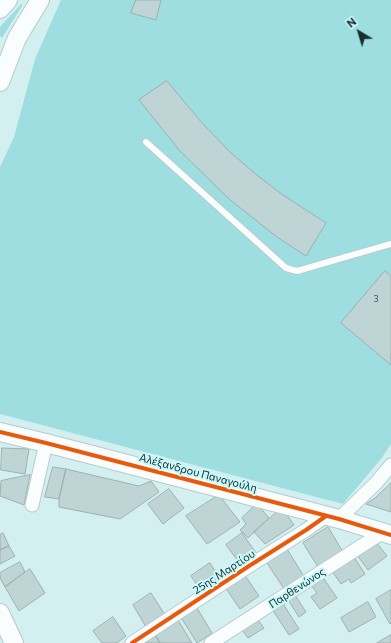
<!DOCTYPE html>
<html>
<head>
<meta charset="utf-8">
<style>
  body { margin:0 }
  #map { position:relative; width:391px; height:643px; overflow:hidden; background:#d4eff0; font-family:Commissioner,sans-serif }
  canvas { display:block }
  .north { position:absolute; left:339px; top:12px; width:40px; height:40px; -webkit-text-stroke:3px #c9fafb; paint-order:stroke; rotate:322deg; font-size:11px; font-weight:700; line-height:16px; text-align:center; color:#1a2d2e }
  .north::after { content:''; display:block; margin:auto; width:14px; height:18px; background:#1a2d2e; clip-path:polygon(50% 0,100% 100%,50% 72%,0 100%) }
</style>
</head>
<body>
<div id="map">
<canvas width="391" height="643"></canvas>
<div class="north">N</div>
</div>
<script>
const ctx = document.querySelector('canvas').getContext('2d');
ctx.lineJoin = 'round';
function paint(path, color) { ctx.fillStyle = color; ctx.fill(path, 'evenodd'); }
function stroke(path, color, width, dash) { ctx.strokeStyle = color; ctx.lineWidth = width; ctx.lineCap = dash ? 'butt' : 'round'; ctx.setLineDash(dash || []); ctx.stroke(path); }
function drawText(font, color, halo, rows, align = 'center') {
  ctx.font = font + ' Commissioner,sans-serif'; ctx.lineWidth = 4; ctx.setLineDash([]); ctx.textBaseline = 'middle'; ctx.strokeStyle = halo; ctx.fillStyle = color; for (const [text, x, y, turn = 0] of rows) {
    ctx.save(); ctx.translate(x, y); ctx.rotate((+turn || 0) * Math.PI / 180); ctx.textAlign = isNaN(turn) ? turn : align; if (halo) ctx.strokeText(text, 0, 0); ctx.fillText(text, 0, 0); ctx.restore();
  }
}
const green = new Path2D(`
  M61 0H391V276L385 271 391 365V444L381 459 343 504 0 414V167L14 137 35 59Z
  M22 3V6L2 38 0 36V27Z`);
const building = new Path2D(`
  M136 0H161L156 20 131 13Z
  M167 81 202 123 231 153 258 176 283 195 326 223 306 256 277 237 228 198 180 151 139 100Z
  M385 271 391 276V365L341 323Z
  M2 448 29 449 25 474 1 470Z
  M53 467 66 469 59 499 45 497Z
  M66 469 139 486 151 481 159 492 120 519 59 507V499Z
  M30 475 24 505 0 496 1 481Z
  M391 483V512L366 504 375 498Z
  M169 489 184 508 163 524 148 504Z
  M219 495 240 522 207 544 186 516Z
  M257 504 269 518 248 538 240 530 246 524 242 518Z
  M282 508 294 525 265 544 254 532Z
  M328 527 343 552 318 567 303 543Z
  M3 533 9 546 0 550V535Z
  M242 533 257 554 241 565 226 545Z
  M376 542 387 556 368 570 357 555Z
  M9 546 15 556 0 564V550Z
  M287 549 305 578 286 592 267 563Z
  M354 557 365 574 351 583 349 579 341 584 332 571Z
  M20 562 25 572 5 587 0 578V573Z
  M210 563 220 579 201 591 191 576Z
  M30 569 45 593 19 611 5 587Z
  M244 574 259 596 240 609 225 587Z
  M322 576 337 598 320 609 311 597 317 593 310 584Z
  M391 590V623L390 624 376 599Z
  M151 593 165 615 146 627 133 605Z
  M295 595 306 612 299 617 288 600Z
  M282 602 299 629 289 635 272 609Z
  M368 602 376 617 349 632 341 618Z
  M197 608 212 633 197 643 182 619Z
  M113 617 126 636 117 643H102L93 631Z
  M178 620 192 643H160L155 635Z
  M258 620 264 628 248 638 242 630Z
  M155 635 160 643H143Z
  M391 635V643H377Z`);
const lane = new Path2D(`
  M146 142 286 268 297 271 391 244`);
const street = new Path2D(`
  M32 505 46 443
  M339 519 377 482 391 465
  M132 643 249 566 306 530 326 516
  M211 643 383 532`);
const secondary = new Path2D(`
  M0 9 8 0
  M0 82 17 38 40 0
  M0 432 46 443 339 519 391 535
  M0 613 14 643`);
const cycleway = new Path2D(`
  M0 432 46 443 339 519 391 535
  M132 643 249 566 306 530 326 516`);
const numberNames = [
  ["3",376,299]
];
const streetNames = [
  ["Αλέξανδρου Παναγούλη",198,473,15],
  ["25ης Μαρτίου",224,572,-33],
  ["Παρθενώνος",297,588,-33]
];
paint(green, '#9fdee0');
paint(building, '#bfd4d5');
stroke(building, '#9cb1b2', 1);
stroke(lane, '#b6cbcb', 8);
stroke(street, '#b6cbcb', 15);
stroke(secondary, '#b6cbcb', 20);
stroke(lane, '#f9fdfd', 6);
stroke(street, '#f9fdfd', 13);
stroke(secondary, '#f9fdfd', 18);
stroke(cycleway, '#e8590c', 4);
drawText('9px', '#45585a', null, numberNames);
drawText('11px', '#1a2d2e', '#c9fafb', streetNames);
</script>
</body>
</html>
